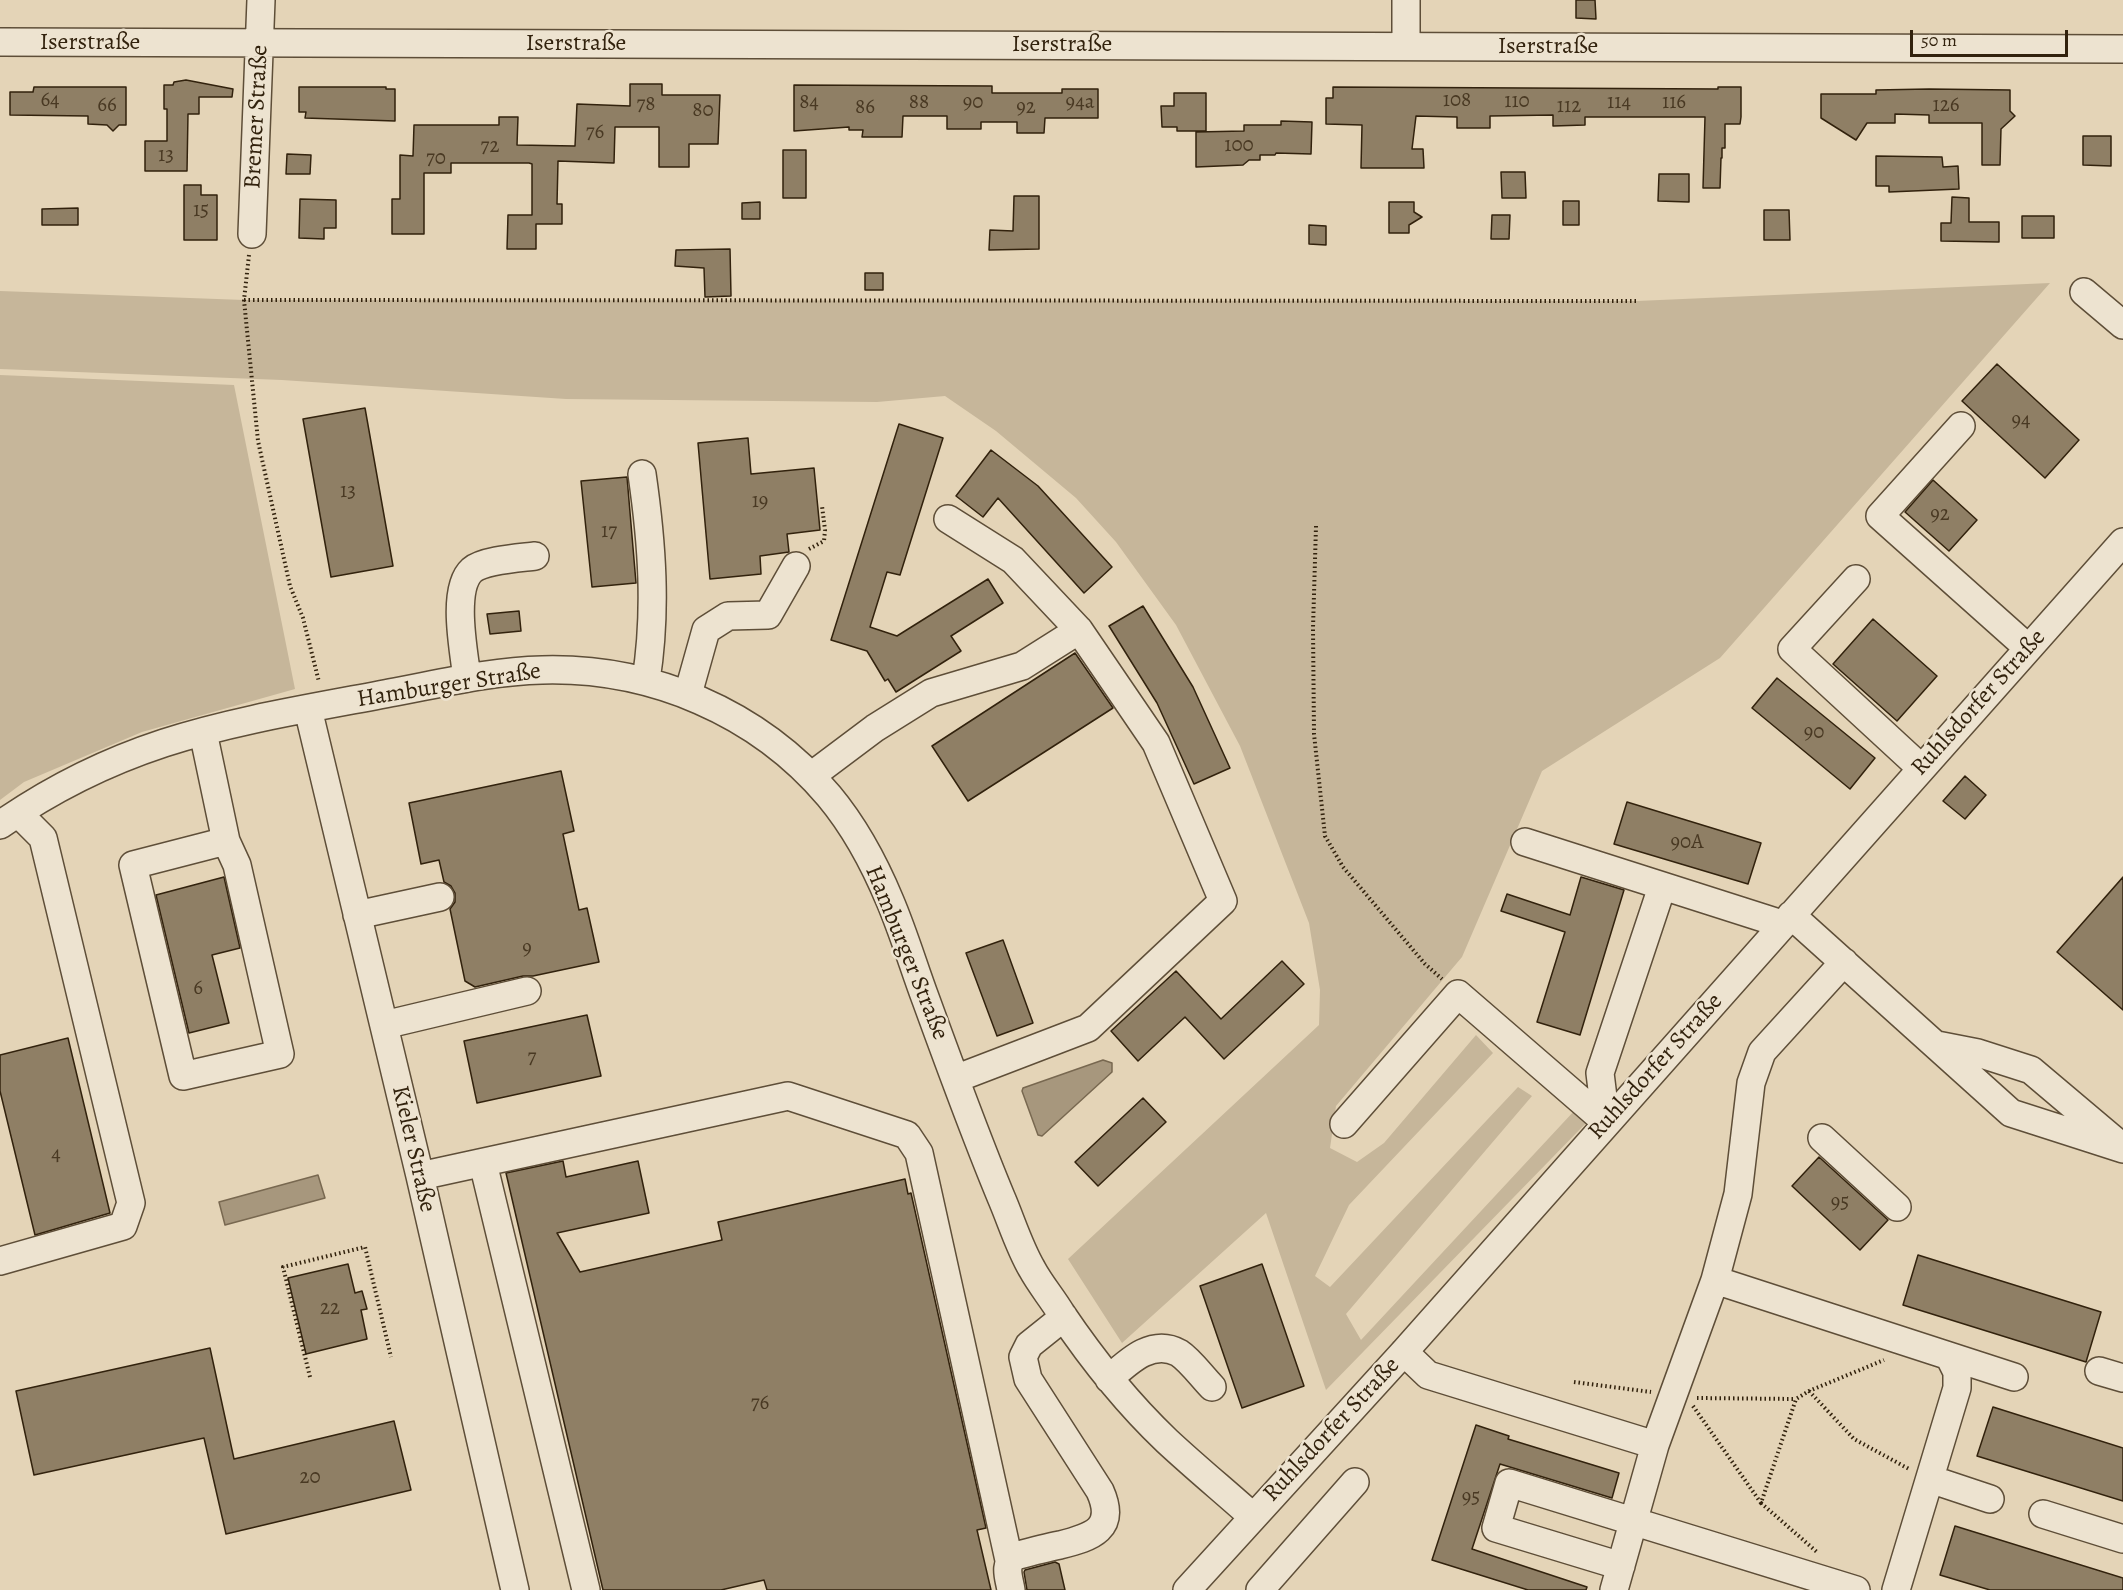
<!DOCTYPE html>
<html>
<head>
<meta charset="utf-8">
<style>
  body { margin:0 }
  #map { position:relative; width:2123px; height:1590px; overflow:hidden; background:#e4d4b7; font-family:Alegreya,serif }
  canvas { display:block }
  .scale { position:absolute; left:1910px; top:30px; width:158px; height:27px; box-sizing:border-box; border:3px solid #32220d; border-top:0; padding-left:8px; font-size:18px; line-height:21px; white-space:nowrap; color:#32220d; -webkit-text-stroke:4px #ede3d0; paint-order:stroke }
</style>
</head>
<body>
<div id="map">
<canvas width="2123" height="1590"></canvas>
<div class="scale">50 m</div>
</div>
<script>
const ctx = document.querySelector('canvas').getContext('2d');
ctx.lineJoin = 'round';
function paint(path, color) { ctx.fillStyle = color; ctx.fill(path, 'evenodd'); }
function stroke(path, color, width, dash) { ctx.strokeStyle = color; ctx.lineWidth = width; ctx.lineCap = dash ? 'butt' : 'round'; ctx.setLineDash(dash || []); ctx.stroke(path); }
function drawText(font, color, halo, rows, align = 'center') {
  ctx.font = font + ' Alegreya,serif'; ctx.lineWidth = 5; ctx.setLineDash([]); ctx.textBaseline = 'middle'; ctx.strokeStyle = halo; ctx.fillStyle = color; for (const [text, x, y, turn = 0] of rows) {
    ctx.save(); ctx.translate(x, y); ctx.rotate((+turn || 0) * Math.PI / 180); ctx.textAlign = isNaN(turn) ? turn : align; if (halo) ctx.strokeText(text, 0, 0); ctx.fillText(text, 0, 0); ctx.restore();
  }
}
const green = new Path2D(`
  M2050 283 1720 658 1542 771 1462 957 1336 1106 1330 1148 1357 1162 1384 1143 1476 1035 1493 1053 1349 1205 1315 1276 1330 1287 1518 1087 1532 1096 1346 1314 1361 1340 1575 1110 1588 1121 1326 1390 1266 1213 1122 1343 1068 1259 1319 1025 1320 990 1309 923 1240 746 1176 625 1116 542 1076 498 996 431 945 396 877 402 566 399 282 380 0 369V291L244 300 1637 301Z
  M0 375 234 385 295 689 142 732 24 782 0 800Z`);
const water = new Path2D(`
  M1103 1060 1112 1063V1072L1042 1136 1038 1135 1022 1091 1023 1088Z
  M318 1175 325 1198 225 1225 219 1202Z`);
const building = new Path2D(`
  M1576 0H1595L1596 19 1576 18Z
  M186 80 233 89 232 97H199V114H188L187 171H145V141H167V109H164V85H173L174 82Z
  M630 84H662V95H720L718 144H689V167H659V127H615L614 163 558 161 557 204H562V224H536V249H507L508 215H532V164L529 163H451V173H424V234H392V199H400V155L413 156 414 125H499V117H518L517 145 575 146 577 104 630 106Z
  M794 85 992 86V93H1062V89H1098V118H1045L1044 133H1017V122H981V129H947V116H903L902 137H862L863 130H849V127L794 131Z
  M34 87H126V125H119L113 131 107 125 88 124V116L10 115V92H33Z
  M299 87H386V89H395V121L305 118 306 112H299Z
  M1333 87 1718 89V87H1741V117L1740 124H1725V148H1722V158H1721L1720 188H1703L1705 117H1585V125L1553 126V115L1490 116V128H1457V117L1416 116 1412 149H1423L1424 168H1361L1362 125 1326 124V98H1333Z
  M1929 89 2010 90V111L2015 116 2001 129 2000 165H1982V123H1929V115L1895 114V123H1867L1856 140 1821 118V94H1876V90Z
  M1174 93H1206V131H1177V127H1162L1161 106H1174Z
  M1281 121 1312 122 1311 154 1276 153 1275 155H1260V160H1249L1243 165 1196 167V132L1244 131V125H1281Z
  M2083 136H2111V166L2083 165Z
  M783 150H806V198H783Z
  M287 154 311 155 310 174H286Z
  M1876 156 1942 157 1943 167 1958 166 1959 189 1889 192V186H1876Z
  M1501 172H1525L1526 198H1502Z
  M1659 174H1689V202L1658 201Z
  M184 185H201V195H217V240H184Z
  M1014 196H1039V249L989 250 990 230 1013 231Z
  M1952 197 1969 198V222H1999V242L1941 241V223H1951Z
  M300 199 336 200V228H324V239L299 238Z
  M1563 201H1579V225H1563Z
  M760 202V219H742V203Z
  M1389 202H1414V212L1422 217 1409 225V233H1389Z
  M78 208V225H42V209Z
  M1764 210H1789L1790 240H1764Z
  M1492 215H1510L1509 239H1491Z
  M2022 216H2054V238H2022Z
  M1309 225 1326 226V245L1309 244Z
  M730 249 731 296 705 297 704 268 675 266 676 250Z
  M865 273H883V290H865Z
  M1997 364 2079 440 2045 478 1962 401Z
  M365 408 393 566 331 577 303 419Z
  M899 424 943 438 900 575 887 572 870 627 897 636 988 579 1003 603 951 636 961 651 896 692 888 679 885 681 867 651 831 640Z
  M748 438 751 474 814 468 820 530 787 534 789 552 760 556 761 574 710 579 698 443Z
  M991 450 1038 486 1112 567 1084 593 998 498 983 517 956 496Z
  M627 477 636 583 592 587 581 481Z
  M1933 480 1977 520 1949 551 1905 512Z
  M1143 606 1193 687 1230 768 1194 784 1157 703 1109 626Z
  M519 611 521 631 490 634 487 614Z
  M1873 619 1937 676 1897 721 1833 664Z
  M1075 653 1113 708 968 801 932 746Z
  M1777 678 1875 758 1850 789 1752 708Z
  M561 771 574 831 563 834 579 910 587 908 599 962 533 976H523L475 987 465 981 450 909 455 902V893L451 886 444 882 439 860 421 864 409 803Z
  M1965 776 1986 795 1965 819 1943 801Z
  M1627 802 1761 843 1748 884 1614 844Z
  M224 877 240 948 212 955 229 1023 189 1033 156 895Z
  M1581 877 1624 890 1580 1035 1537 1022 1565 932 1501 911 1507 894 1570 915Z
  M2123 877V1010L2057 952Z
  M1003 940 1033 1023 997 1036 966 953Z
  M1282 961 1304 984 1224 1059 1185 1017 1138 1061 1111 1031 1176 971 1221 1019Z
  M587 1015 601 1076 477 1103 464 1041Z
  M68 1038 110 1213 35 1235 0 1091V1055Z
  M1143 1098 1166 1122 1098 1186 1075 1162Z
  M1819 1157 1888 1220 1860 1250 1792 1186Z
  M563 1161 566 1177 638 1161 649 1213 557 1233 580 1272 722 1240 718 1222 905 1179 908 1194 911 1193 986 1528 977 1530 991 1590H767L764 1580 721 1590H603L506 1173Z
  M1918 1255 2101 1312 2086 1362 1903 1305Z
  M348 1264 355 1293 362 1291 367 1309 361 1310 367 1339 306 1354 288 1278Z
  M1262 1264 1304 1386 1242 1408 1200 1286Z
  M210 1348 234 1459 394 1421 411 1490 226 1534 204 1438 34 1475 16 1391Z
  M1993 1407 2123 1448V1501L1977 1456Z
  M1476 1425 1509 1436 1508 1439 1619 1473 1612 1498 1500 1464 1472 1549 1587 1587 1586 1590H1528L1432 1560Z
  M1955 1526 2123 1578V1590H1990L1940 1575Z
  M1055 1562 1059 1564 1065 1590H1027L1024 1572 1025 1570Z`);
const path = new Path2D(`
  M249 255 244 300 258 441 290 586 303 618 319 682
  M244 300 1637 301
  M1316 526 1313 628 1314 734 1325 836 1343 867 1425 964 1442 979
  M809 549 824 541 825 530 822 506
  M310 1377 283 1267 365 1247 391 1357
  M1574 1382 1651 1392
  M1809 1391 1854 1439 1909 1469
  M1697 1398 1796 1399
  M1693 1406 1761 1503 1796 1399 1809 1391 1884 1360
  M1761 1503 1817 1552`);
const minor = new Path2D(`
  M0 42 2123 49
  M1406 46V0
  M252 234 261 0
  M2084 292 2123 325
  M1961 426 1880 516 2028 648
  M642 474C652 543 657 611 646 680
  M948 519 1013 560 1079 630 1156 743 1223 901 1088 1028 955 1079
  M1856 579 1792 649 1921 768
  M467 678C464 652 451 589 472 570 484 560 519 558 535 556
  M688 694 706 630 728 616 768 615 796 566
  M308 709 420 1176 515 1590
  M203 732 226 841 237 865 280 1054 183 1076 133 865 226 841
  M811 776 875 728 931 693 1022 666 1079 630
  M0 825C50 790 106 762 164 743 238 719 318 707 395 692 443 683 493 671 542 670 651 667 758 712 829 796 854 826 875 865 890 901 904 934 914 968 926 1000 950 1066 974 1132 1001 1197 1011 1220 1019 1247 1032 1269 1040 1284 1052 1298 1061 1313 1092 1359 1127 1403 1167 1441 1195 1467 1224 1491 1252 1516
  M1525 842 1782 924
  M357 915 440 897
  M1791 915 2011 1113 2123 1149
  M384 1025 527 991
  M1937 1045 1978 1053 2031 1070 2115 1141
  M1606 1122 1600 1073 1662 887
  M1344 1124 1458 994 1606 1122
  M1822 1138 1897 1207
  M483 1163 586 1590
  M420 1176 788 1096 907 1135 919 1153 1009 1560
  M0 1261 123 1226 131 1203 43 838 18 813
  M1715 1280 2014 1377
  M1404 1352 1428 1375 1655 1445
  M2099 1371 2123 1378
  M1109 1379C1128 1362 1152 1338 1179 1353 1191 1361 1202 1377 1212 1387
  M1930 1479 1990 1499
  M2043 1514 2123 1539
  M1621 1566 1496 1528 1509 1483 1856 1590
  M1011 1590C1009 1577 1003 1565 1015 1556 1030 1552 1045 1548 1060 1545 1092 1537 1117 1529 1100 1491L1028 1379 1023 1357 1029 1345 1064 1317
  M1187 1590 1404 1352 2123 542
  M1260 1590 1355 1482
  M1614 1590 1655 1445 1715 1280 1738 1194 1751 1083 1762 1052 1844 962
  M1896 1590 1957 1388V1372L1949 1356`);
const numberNames = [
  ["64",50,101],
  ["108",1457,101],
  ["110",1517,102],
  ["84",809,103],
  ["88",919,103],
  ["90",973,103],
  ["94a",1080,103],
  ["114",1619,103],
  ["116",1674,103],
  ["78",646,105],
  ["66",107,106],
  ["126",1946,106],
  ["112",1569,107],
  ["86",865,108],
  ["92",1026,108],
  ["80",703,111],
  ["76",595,133],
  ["100",1239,146],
  ["72",490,147],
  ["13",166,156],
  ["70",436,159],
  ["15",201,211],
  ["94",2021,421],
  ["13",348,492],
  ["19",760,502],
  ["92",1940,515],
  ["17",609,532],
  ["90",1814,733],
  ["90A",1687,843],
  ["9",527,949],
  ["6",198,989],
  ["7",532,1058],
  ["4",56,1155],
  ["95",1840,1203],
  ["22",330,1309],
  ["76",760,1404],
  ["20",310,1478],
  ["95",1471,1498]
];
const streetNames = [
  ["Iserstraße",90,43],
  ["Iserstraße",576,44],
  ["Iserstraße",1062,45],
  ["Iserstraße",1548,47],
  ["Bremer Straße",257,117,-87],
  ["Hamburger Straße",449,686,-9],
  ["Ruhlsdorfer Straße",1979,703,-48],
  ["Hamburger Straße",906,953,68],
  ["Ruhlsdorfer Straße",1656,1067,-48],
  ["Kieler Straße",413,1149,77],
  ["Ruhlsdorfer Straße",1332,1430,-47]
];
paint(green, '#c6b69a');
paint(water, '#a7977d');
stroke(water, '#786850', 1.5);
paint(building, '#8f7f65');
stroke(building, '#32220d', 1.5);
stroke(minor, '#5e4e38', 30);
stroke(path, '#32220d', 4, [1.5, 3]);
stroke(minor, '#ede3d0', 27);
drawText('21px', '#493923', null, numberNames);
drawText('24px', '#32220d', '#ede3d0', streetNames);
</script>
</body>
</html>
